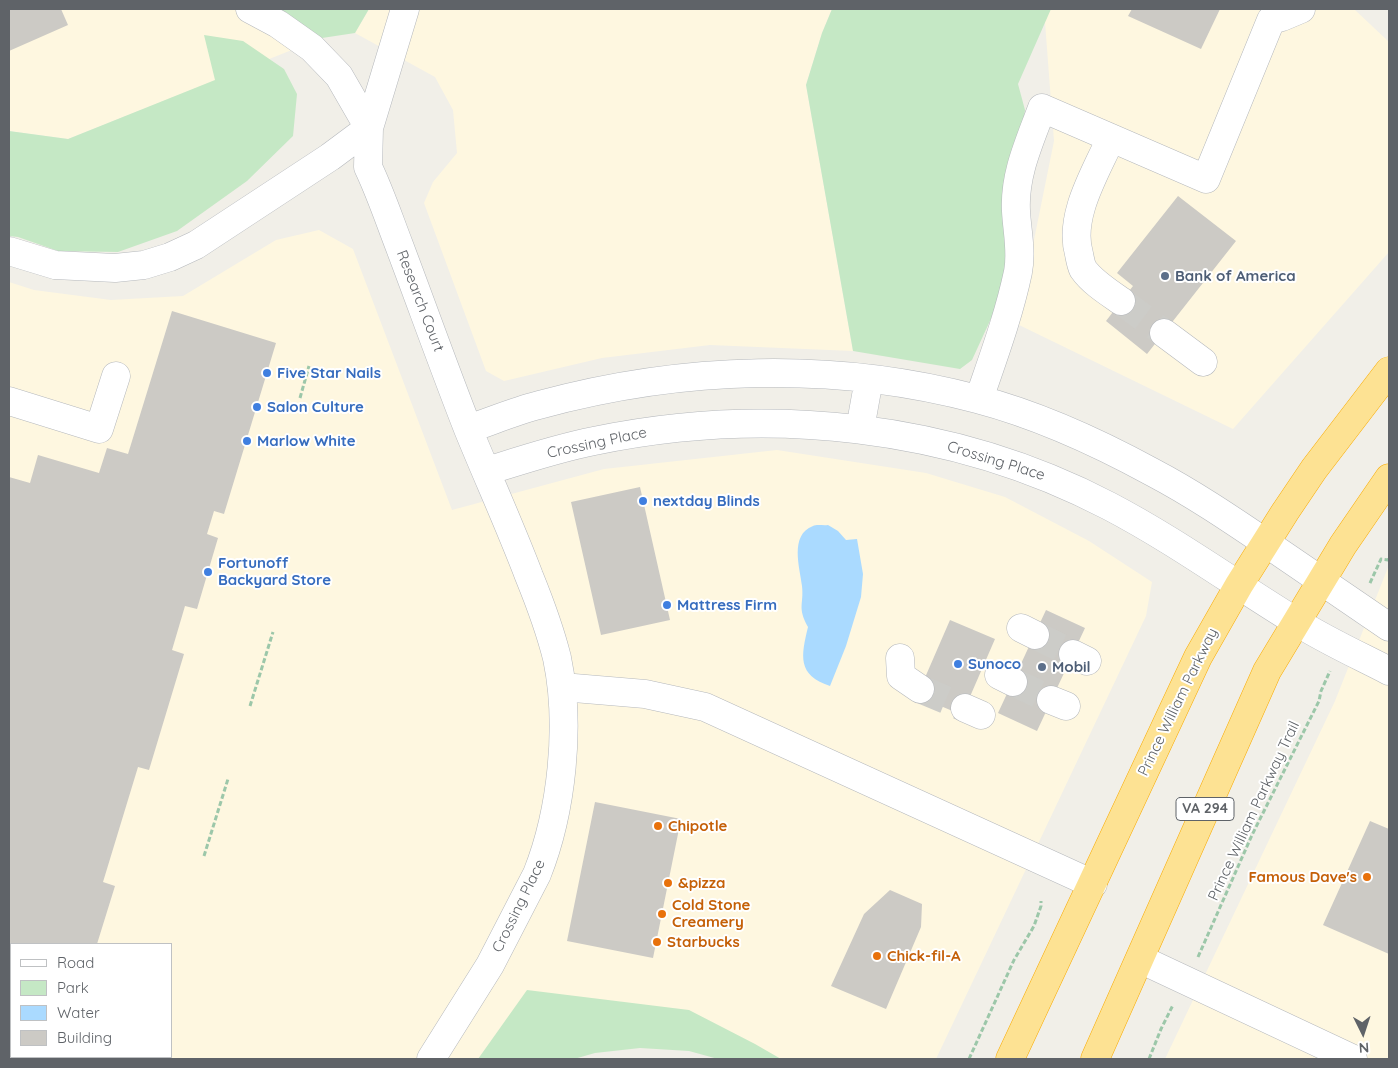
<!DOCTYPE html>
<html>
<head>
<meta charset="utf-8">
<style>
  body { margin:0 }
  #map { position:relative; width:1398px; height:1068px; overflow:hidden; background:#f1efe8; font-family:Quicksand,sans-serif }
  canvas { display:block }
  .frame { position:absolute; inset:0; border:10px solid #5f6368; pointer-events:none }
  .legend { position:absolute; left:10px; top:943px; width:162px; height:115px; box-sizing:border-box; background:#fff; border:1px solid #bfc1c3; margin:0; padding:6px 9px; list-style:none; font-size:15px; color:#5f6368 }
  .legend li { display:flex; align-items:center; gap:10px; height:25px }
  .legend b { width:25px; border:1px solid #bfc1c3 }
  .north { position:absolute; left:1338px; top:1008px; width:50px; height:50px; -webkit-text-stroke:4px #fff; paint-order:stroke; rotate:176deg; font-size:14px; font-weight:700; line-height:20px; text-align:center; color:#5f6368 }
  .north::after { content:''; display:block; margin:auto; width:18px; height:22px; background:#5f6368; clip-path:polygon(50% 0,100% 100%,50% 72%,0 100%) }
</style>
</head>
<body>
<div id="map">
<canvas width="1398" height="1068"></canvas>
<div class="frame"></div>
<ul class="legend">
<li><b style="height:6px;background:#fff"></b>Road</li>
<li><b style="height:14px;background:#c5e8c5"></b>Park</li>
<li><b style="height:14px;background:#aadaff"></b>Water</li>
<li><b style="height:14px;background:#cccac5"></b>Building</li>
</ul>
<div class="north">N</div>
</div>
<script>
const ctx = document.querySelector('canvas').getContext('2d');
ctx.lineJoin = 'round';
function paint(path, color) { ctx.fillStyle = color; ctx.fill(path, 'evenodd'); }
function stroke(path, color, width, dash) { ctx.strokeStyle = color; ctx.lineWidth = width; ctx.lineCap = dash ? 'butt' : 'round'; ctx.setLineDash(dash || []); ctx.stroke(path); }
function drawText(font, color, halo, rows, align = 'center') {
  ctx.font = font + ' Quicksand,sans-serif'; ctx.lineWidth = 4; ctx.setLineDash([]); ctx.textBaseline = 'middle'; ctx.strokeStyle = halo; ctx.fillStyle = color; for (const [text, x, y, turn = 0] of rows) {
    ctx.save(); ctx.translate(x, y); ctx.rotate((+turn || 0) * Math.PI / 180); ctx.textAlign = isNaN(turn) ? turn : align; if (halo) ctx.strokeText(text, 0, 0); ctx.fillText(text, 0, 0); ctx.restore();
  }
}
const commercial = new Path2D(`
  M9 9H319L322 38 68 139 9 131Z
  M369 9H832L822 33 806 85 853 351 710 345 602 358 504 381 486 371 424 203 433 182 457 153 453 110 435 77 355 33Z
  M1044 9H1354L1389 42V252L1233 429 1017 324 1054 141Z
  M319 230 353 249 452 510 604 469 777 450 926 473 1005 497 1089 541 1152 582 1146 616 936 1059H750L662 1030 500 1059H9V282L34 290 111 300 183 296 276 240ZM11 944H171V1057H11Z
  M1389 565V1059H1165L1335 701Z`);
const green = new Path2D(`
  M277 9H369L355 33 322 38Z
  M832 9H1051L1018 84 1025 110 1006 268 1000 299 972 360 960 369 853 351 806 85 822 33Z
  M204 35 243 41 284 69 297 94 293 136 247 181 177 231 118 252 58 251 18 237 9 236V131L68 139 215 80Z
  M527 990 689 1010 755 1044 781 1059H718L689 1051 640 1048 595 1053 574 1059H478Z`);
const water = new Path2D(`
  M828 525 838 531 846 540 857 539 863 574 861 597 846 646 830 686C797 675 801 656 808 627 797 607 804 605 802 586 800 568 789 535 813 526 817 524 824 526 828 525Z`);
const building = new Path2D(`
  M9 9H61L68 25 9 51Z
  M1132 9H1220L1201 49 1128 16Z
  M1178 196 1236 241 1147 354 1106 321 1133 286 1117 273Z
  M172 311 276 343 224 514 214 511 207 534 218 538 197 609 185 606 172 650 184 654 149 770 138 767 103 882 115 886 97 944H11V1057H50L49 1059H9V477L30 483 38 455 99 473 107 448 128 454Z
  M640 487 670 620 601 635 571 502Z
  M1046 610 1085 628 1037 731 998 713Z
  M950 620 995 639 962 715 917 696Z
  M595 802 681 819 653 958 567 941Z
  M1370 821 1389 829V954L1323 925Z
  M890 890 922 904 921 927 886 1009 831 986 864 914Z`);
const minorTunnel = new Path2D(`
  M1121 301 1164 333
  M1035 635 1073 654
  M1013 682 1051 700
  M920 689 965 708`);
const path = new Path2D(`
  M300 398 309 366
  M1370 583 1381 559 1388 560 1389 558
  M250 706 273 632
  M204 856 228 779
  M1198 957 1252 835 1319 701 1321 691 1330 671
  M969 1059 1014 960 1034 926 1041 906V901
  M1149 1059 1161 1029 1173 1005`);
const minor = new Path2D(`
  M250 9 278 24 312 48 339 76 369 128 368 167C380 192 389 219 399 245 422 306 444 368 468 429 488 478 510 526 529 576 540 603 550 630 557 658 571 725 562 811 537 874L490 965 431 1059
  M1111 138C1096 172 1068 216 1079 254 1080 259 1081 265 1083 269 1092 282 1108 292 1121 301
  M9 251 55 265 115 268 144 265 170 257 196 245 330 157 369 128 405 9
  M1164 333 1203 362
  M979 399C993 358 1009 315 1018 272 1022 251 1017 231 1016 211 1014 174 1030 141 1042 108L1206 179 1271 20 1282 17 1301 9
  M9 401 99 429 116 376
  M468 429C492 421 515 411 539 405 682 366 834 361 977 399 1038 415 1097 442 1152 472 1192 493 1229 518 1266 543 1307 571 1348 599 1389 627
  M860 429 869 379
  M487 471C522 460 558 448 594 441 767 405 952 424 1109 506 1174 540 1233 583 1295 621 1325 640 1358 655 1389 671
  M1021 628 1035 635
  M1073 654 1087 661
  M900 658 901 676 920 689
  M999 675 1013 682
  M562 687 645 694 705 707 1093 884
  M1051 700 1066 706
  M965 708 981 715
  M1140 959 1353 1059`);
const highway = new Path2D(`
  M1010 1059 1198 657 1239 585 1285 512 1314 469 1389 371
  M1095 1059 1267 671 1343 545 1389 478`);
const markers = [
  [1165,276,5,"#5c6f8a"],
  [267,373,5,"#3f7fe0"],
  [257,407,5,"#3f7fe0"],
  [247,441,5,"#3f7fe0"],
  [643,501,5,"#3f7fe0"],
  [208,572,5,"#3f7fe0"],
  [667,605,5,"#3f7fe0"],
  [958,664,5,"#3f7fe0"],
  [1042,667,5,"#5c6f8a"],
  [658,826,5,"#e8710a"],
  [1367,877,5,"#e8710a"],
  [668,883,5,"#e8710a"],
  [662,914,5,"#e8710a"],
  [657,942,5,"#e8710a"],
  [877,956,5,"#e8710a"]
];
const shields = [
  [1205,809,58]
];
const shieldNames = [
  ["VA 294",1205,809]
];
const serviceNames = [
  ["Bank of America",1175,276],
  ["Mobil",1052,667]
];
const streetNames = [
  ["Research Court",420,301,69],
  ["Crossing Place",597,443,-12],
  ["Crossing Place",996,461,17],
  ["Prince William Parkway",1178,702,-64],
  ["Prince William Parkway Trail",1254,811,-65],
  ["Crossing Place",519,906,-64]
];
const shopNames = [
  ["Five Star Nails",277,373],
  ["Salon Culture",267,407],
  ["Marlow White",257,441],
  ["nextday Blinds",653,501],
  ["Fortunoff",218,563],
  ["Backyard Store",218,580],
  ["Mattress Firm",677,605],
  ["Sunoco",968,664]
];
const foodNames = [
  ["Chipotle",668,826],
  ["Famous Dave's",1357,877,"right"],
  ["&pizza",678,883],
  ["Cold Stone",672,905],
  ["Creamery",672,922],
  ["Starbucks",667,942],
  ["Chick-fil-A",887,956]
];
paint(commercial, '#fef7e0');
paint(green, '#c5e8c5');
paint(water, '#aadaff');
paint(building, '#cccac5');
stroke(minorTunnel, '#ccccc8', 28, [28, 14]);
stroke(minor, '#b5b8bc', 29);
stroke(highway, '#f9ab00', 29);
stroke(path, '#9cc7a9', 3, [5, 2.5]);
stroke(minor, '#fff', 28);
stroke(highway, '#fde293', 28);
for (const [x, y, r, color] of markers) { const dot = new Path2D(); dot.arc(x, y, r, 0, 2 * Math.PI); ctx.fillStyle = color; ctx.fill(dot); stroke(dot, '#fff', 2); }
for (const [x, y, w] of shields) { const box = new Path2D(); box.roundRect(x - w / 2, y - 11.5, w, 23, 4); ctx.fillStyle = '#fff'; ctx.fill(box); stroke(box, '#5f6368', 1); }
drawText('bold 14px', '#5f6368', null, shieldNames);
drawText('bold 15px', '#4e5e75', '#fff', serviceNames, 'left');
drawText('15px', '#5f6368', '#fff', streetNames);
drawText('bold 15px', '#366cbe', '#fff', shopNames, 'left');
drawText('bold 15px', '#c56008', '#fff', foodNames, 'left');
</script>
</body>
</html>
